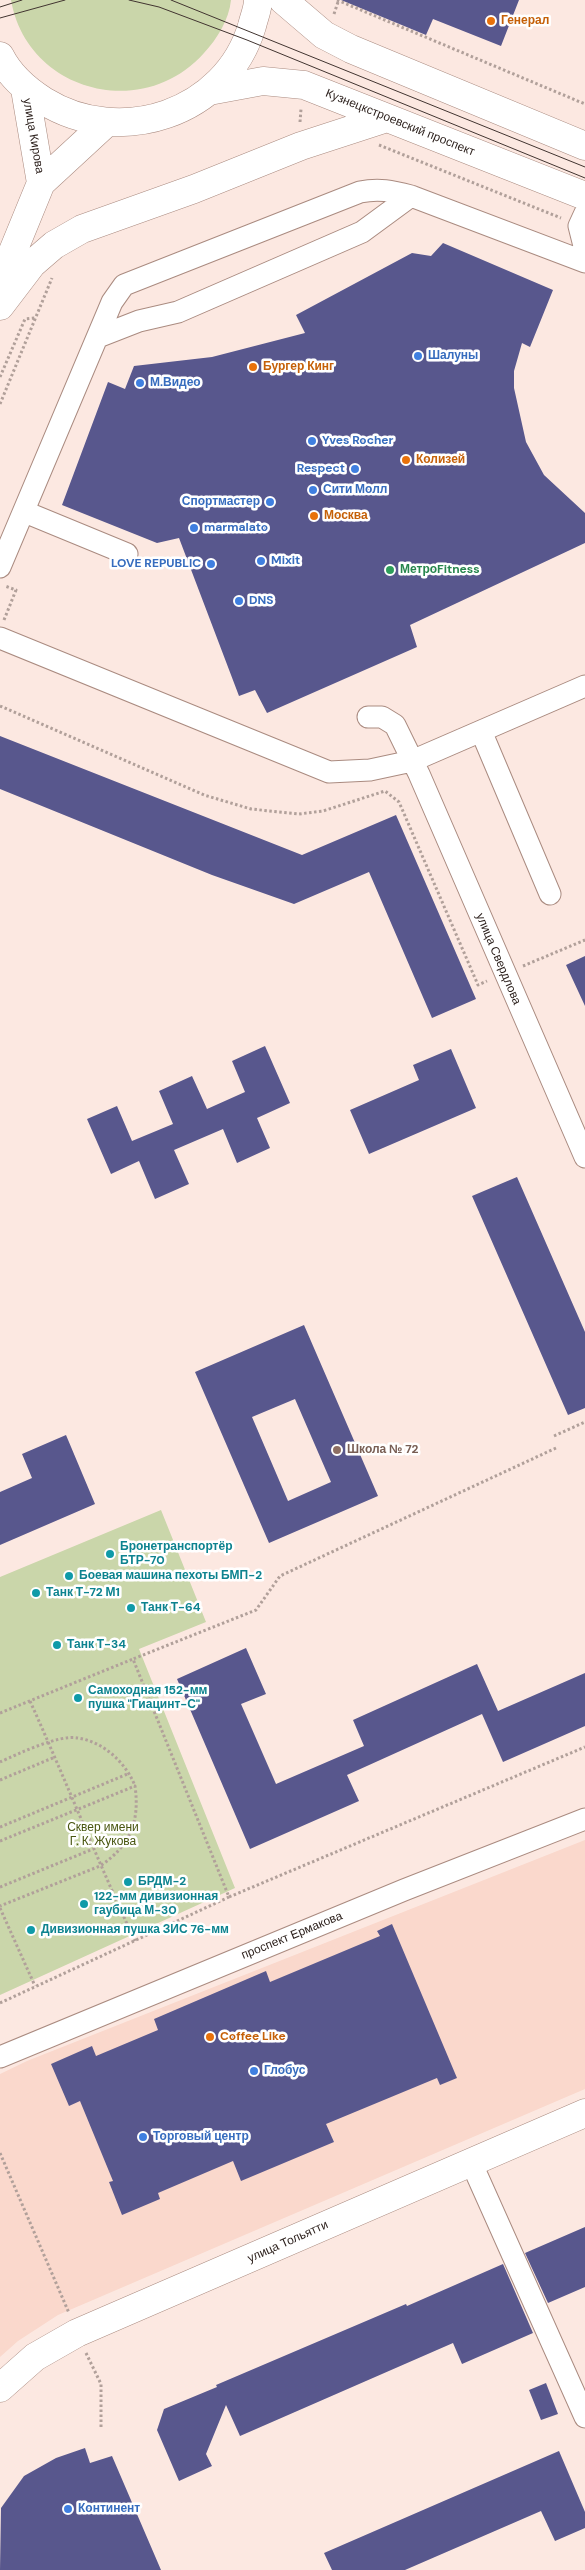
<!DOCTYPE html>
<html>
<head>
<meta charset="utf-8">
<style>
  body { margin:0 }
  canvas { display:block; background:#fce8e1 }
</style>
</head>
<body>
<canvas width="585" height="2570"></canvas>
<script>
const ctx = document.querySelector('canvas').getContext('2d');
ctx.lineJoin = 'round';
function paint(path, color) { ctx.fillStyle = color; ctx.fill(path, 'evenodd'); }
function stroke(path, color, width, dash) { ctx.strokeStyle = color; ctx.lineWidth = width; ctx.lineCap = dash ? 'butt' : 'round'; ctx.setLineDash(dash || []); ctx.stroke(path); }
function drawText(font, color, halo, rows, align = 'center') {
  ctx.font = font + ' "DM Sans",sans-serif'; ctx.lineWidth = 5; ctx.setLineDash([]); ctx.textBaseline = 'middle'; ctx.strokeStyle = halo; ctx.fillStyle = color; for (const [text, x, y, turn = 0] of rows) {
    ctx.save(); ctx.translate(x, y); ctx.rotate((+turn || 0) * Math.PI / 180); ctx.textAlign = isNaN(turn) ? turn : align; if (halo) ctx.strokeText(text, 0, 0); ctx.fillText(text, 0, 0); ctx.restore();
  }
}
const built = new Path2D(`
  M585 1840V2089L58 2315 18 2341 0 2357V2074L27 2061Z`);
const green = new Path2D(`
  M11 0H231C229 20 217 39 204 53 143 122 27 92 11 0Z
  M161 1510 206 1622 139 1649 235 1888 0 1995V1577Z`);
const building = new Path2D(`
  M341 0H519L501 46 433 19 426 35Z
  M443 243 553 290 530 347 522 343 514 371V388L526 442 544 475 585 513V543L410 625 417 647 267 713 255 690 239 696 179 538 157 543 62 505 108 382 125 389 134 366 212 357 305 333 296 315 412 253 431 256Z
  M0 736 302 855 396 815 476 999 432 1018 369 872 294 904 212 875 0 789Z
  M585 956V1006L566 965Z
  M265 1046 290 1103 257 1118 270 1148 237 1163 223 1129 174 1150 189 1184 155 1199 139 1161 111 1174 87 1119 117 1106 132 1141 173 1124 159 1091 192 1076 207 1109 245 1092 232 1061Z
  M451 1049 476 1108 369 1154 350 1110 419 1080 413 1065Z
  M517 1177 585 1332V1408L568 1415 472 1196Z
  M304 1325 378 1496 269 1543 195 1372ZM295 1399 331 1482 288 1501 252 1417Z
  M66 1435 95 1504 0 1545V1492L32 1478 22 1454Z
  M246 1648 266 1694 241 1704 276 1784 364 1746 353 1720 477 1664 498 1711 585 1673V1726L503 1762 482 1714 347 1775 359 1801 250 1849 177 1679Z
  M392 1924 457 2078 440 2085 437 2078 326 2124 334 2142 241 2181 233 2161 158 2193 160 2199 122 2215 109 2182 113 2181 80 2101 69 2106 51 2064 92 2046 96 2056 158 2030 154 2019 266 1971 270 1982 380 1936 377 1931Z
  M585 2227V2287L548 2303 525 2253Z
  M503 2264 533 2333 462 2364 453 2343 240 2436 226 2405 206 2454 212 2466 179 2481 157 2430 164 2409 217 2387 216 2385 406 2304 407 2306Z
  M546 2383 558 2414 541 2420 529 2390Z
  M85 2448 90 2463 112 2456 161 2570H0L1 2508 24 2476 56 2458Z
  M559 2451 585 2512V2528L555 2541 541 2511 405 2570H332L324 2553Z`);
const path = new Path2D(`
  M337 0 585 104
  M334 14 338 2
  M300 122 301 109
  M379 145 561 218
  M0 377 25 319 35 318
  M0 404 52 278
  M4 620 16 590 5 586
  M0 706 204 795 251 809 299 814 323 811 385 791 399 802 478 985 487 981
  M523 966 585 940
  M554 1436 585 1422
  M556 1448 280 1576 256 1610 133 1659 229 1897 585 1747
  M30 1701C66 1781 98 1862 135 1941
  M0 1713 133 1659
  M0 1762C18 1754 59 1734 78 1738 104 1742 126 1763 135 1786
  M0 1780 55 1757
  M0 1827 130 1773
  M0 1841 135 1786C140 1822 130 1846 100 1866L0 1906
  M0 1887 93 1849
  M0 1908 35 1986
  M0 2003 229 1897
  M0 2153 69 2313
  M86 2353 101 2384V2427`);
const minor = new Path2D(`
  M585 213 579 226 585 250
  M98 337 139 321 178 312 362 232 411 196
  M25 512 127 554
  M0 567 112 302 124 285 360 192C379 188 392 191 411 196L585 262
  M0 638 329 772 370 770 412 761 585 686
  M368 717H382L395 725 419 774 585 1157
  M481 731 550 894
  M0 2057 404 1890 585 1819
  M471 2162 585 2417`);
const major = new Path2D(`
  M283 0 324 35 351 49 585 146
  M0 56C10 76 25 89 44 101 120 148 226 114 252 26 254 17 258 9 258 0
  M25 89 41 183
  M209 91 263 81 304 85 585 196
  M0 283 41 183 106 123
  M0 306 32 264 54 245 82 229 194 189 301 146 387 118
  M0 2388 35 2357 77 2333 585 2113`);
const tram = new Path2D(`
  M129 0 159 7 247 40 585 178
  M171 0 585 167
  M0 7 22 0
  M0 18 65 0`);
const markers = [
  [491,21,5,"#e8710a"],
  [418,356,5,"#3f7fe0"],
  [253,367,5,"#e8710a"],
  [140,383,5,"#3f7fe0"],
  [312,441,5,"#3f7fe0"],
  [406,460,5,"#e8710a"],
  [355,469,5,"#3f7fe0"],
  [313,490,5,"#3f7fe0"],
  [270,502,5,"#3f7fe0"],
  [314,516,5,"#e8710a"],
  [194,528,5,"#3f7fe0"],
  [261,561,5,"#3f7fe0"],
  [211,564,5,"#3f7fe0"],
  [390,570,5,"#2e9e5b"],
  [239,601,5,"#3f7fe0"],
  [337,1450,5,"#8d6e63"],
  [110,1554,5,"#0f9aa8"],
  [69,1576,5,"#0f9aa8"],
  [36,1593,5,"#0f9aa8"],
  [131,1608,5,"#0f9aa8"],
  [57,1645,5,"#0f9aa8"],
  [78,1698,5,"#0f9aa8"],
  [128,1882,5,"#0f9aa8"],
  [84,1904,5,"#0f9aa8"],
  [31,1930,5,"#0f9aa8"],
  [210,2037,5,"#e8710a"],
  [254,2071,5,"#3f7fe0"],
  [143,2137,5,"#3f7fe0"],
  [68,2509,5,"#3f7fe0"]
];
const foodNames = [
  ["Генерал",501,21],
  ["Бургер Кинг",263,367],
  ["Колизей",416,460],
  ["Москва",324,516],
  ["Coffee Like",220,2037]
];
const streetNames = [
  ["Кузнецкстроевский проспект",400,123,22],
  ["улица Кирова",33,136,80],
  ["улица Свердлова",498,959,67],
  ["проспект Ермакова",292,1936,-22],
  ["улица Тольятти",288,2242,-24]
];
const shopNames = [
  ["Шалуны",428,356],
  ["М.Видео",150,383],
  ["Yves Rocher",322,441],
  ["Respect",345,469,"right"],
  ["Сити Молл",323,490],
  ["Спортмастер",260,502,"right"],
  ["marmalato",204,528],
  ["Mixit",271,561],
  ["LOVE REPUBLIC",201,564,"right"],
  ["DNS",249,601],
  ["Глобус",264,2071],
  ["Торговый центр",153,2137],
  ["Континент",78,2509]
];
const leisureNames = [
  ["МетроFitness",400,570]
];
const educationNames = [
  ["Школа № 72",347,1450]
];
const cultureNames = [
  ["Бронетранспортёр",120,1547],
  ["БТР-70",120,1561],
  ["Боевая машина пехоты БМП-2",79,1576],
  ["Танк Т-72 М1",46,1593],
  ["Танк Т-64",141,1608],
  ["Танк Т-34",67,1645],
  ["Самоходная 152-мм",88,1691],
  ["пушка \"Гиацинт-С\"",88,1705],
  ["БРДМ-2",138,1882],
  ["122-мм дивизионная",94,1897],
  ["гаубица М-30",94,1911],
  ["Дивизионная пушка ЗИС 76-мм",41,1930]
];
const parkNames = [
  ["Сквер имени",103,1828],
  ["Г. К. Жукова",103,1842]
];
paint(built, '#fad8cc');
paint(green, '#cad6aa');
paint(building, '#58578d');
stroke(minor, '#aa8b80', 23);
stroke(major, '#aa8b80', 29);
stroke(path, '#b1a09a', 3, [2.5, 2.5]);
stroke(minor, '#fff', 21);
stroke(major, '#fff', 28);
stroke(tram, '#413430', 1);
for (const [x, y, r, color] of markers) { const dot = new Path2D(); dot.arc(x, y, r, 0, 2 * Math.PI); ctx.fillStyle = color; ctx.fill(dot); stroke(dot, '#fff', 2); }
drawText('bold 12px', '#c56008', '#fff', foodNames, 'left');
drawText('12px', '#291d19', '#fff', streetNames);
drawText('bold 12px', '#366cbe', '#fff', shopNames, 'left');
drawText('bold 12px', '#27864d', '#fff', leisureNames, 'left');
drawText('bold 12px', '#785e54', '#fff', educationNames, 'left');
drawText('bold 12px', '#0d838f', '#fff', cultureNames, 'left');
drawText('12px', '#495611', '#fff', parkNames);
</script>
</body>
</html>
